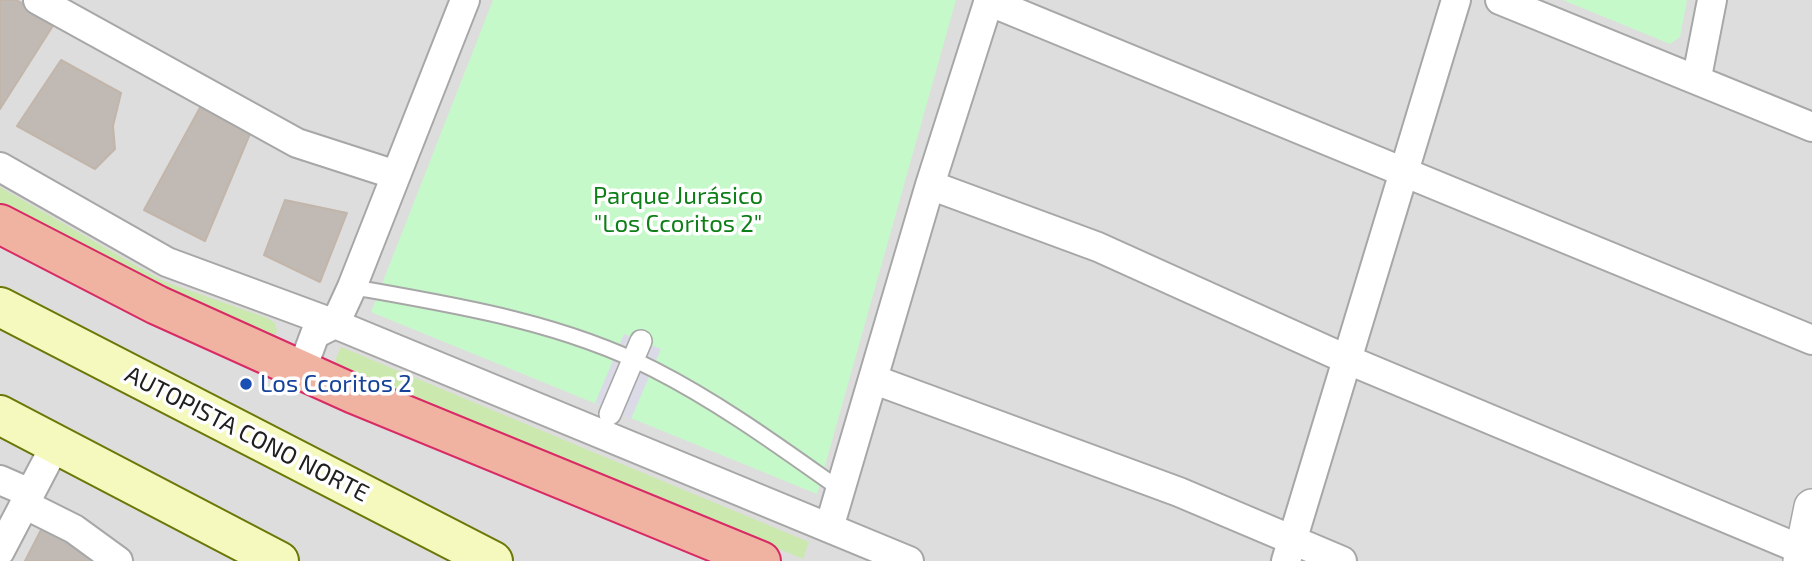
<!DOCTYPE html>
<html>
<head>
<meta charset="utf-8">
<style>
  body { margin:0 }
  canvas { display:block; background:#f1eee7 }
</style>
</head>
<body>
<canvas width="1812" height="561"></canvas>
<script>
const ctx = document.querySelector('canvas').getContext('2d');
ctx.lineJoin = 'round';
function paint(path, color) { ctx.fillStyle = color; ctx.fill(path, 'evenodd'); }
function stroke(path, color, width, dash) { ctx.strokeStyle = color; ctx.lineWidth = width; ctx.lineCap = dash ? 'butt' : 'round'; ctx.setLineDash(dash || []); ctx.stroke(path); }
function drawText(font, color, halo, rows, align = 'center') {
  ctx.font = font + ' "Exo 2",sans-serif'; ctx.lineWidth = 7; ctx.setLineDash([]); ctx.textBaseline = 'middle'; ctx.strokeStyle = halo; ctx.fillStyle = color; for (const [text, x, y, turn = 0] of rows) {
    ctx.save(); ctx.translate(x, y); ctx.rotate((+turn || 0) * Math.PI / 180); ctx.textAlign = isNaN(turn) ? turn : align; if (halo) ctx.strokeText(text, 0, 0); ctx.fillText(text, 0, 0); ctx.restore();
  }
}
const residential = new Path2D(`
  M0 0H1812V561H0Z`);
const grass = new Path2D(`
  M0 187 163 281 267 318 275 323 277 330 274 340 90 252 0 204Z
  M341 347 809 542 803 559 334 363Z`);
const park = new Path2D(`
  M493 0H956L817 494 371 312Z
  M1563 0H1687L1680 37 1670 44Z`);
const plaza = new Path2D(`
  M624 334 661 349 631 419 595 403Z`);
const building = new Path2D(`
  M0 0H16L56 21 0 109Z
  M61 60 121 93 113 126 115 149 95 169 17 126Z
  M202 104 252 129 205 241 144 210Z
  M285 200 347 213 320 282 264 255Z
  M42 528 118 561H25Z`);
const service = new Path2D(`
  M352 287C454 305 561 322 653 369 720 403 780 447 841 490`);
const pedestrian = new Path2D(`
  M610 414 641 341`);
const minor = new Path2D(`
  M38 0 297 143 396 175
  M1500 0 1812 127
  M988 1 1812 340
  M1697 77 1712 0
  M0 167 167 262 335 324 909 561
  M930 185 1098 247 1346 359 1812 554
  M302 369 315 334 335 324 352 287 465 0
  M875 380 1179 492 1342 561
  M0 480 30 493
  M24 504 74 529 118 561
  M829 528 930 185 989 0
  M0 551 56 444
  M1286 561 1456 0`);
const tertiary = new Path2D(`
  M1801 561 1812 507`);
const secondary = new Path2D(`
  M0 307 493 561
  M0 415 279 561`);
const trunk = new Path2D(`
  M0 224 157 305 354 394 761 561`);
const markers = [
  [246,384,7,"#1a4fb4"]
];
const parkNames = [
  ["Parque Jurásico",678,196],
  ["\"Los Ccoritos 2\"",678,224]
];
const transitNames = [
  ["Los Ccoritos 2",260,384]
];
const streetNames = [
  ["AUTOPISTA CONO NORTE",247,434,27]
];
paint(residential, '#dedddd');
paint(grass, '#cbe9af');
paint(park, '#c6f9ca');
paint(plaza, '#dbdbe7');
paint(building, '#c1bab4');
stroke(building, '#c2b5aa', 2);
stroke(service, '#a7a7a7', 18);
stroke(pedestrian, '#a7a7a7', 24);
stroke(minor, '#a7a7a7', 32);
stroke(tertiary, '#a7a7a7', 38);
stroke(secondary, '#6b7807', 42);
stroke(trunk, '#d82b66', 42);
stroke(service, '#fff', 14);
stroke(pedestrian, '#fff', 21);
stroke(minor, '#fff', 28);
stroke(tertiary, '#fff', 35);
stroke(secondary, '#f5f9bd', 38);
stroke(trunk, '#f0b3a2', 38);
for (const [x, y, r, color] of markers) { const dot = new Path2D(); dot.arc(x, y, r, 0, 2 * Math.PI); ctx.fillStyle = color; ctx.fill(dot); stroke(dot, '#fff', 2.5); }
drawText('24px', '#0e7f18', '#fff', parkNames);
drawText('24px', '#164399', '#fff', transitNames, 'left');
drawText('24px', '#202020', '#fff', streetNames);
</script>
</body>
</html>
